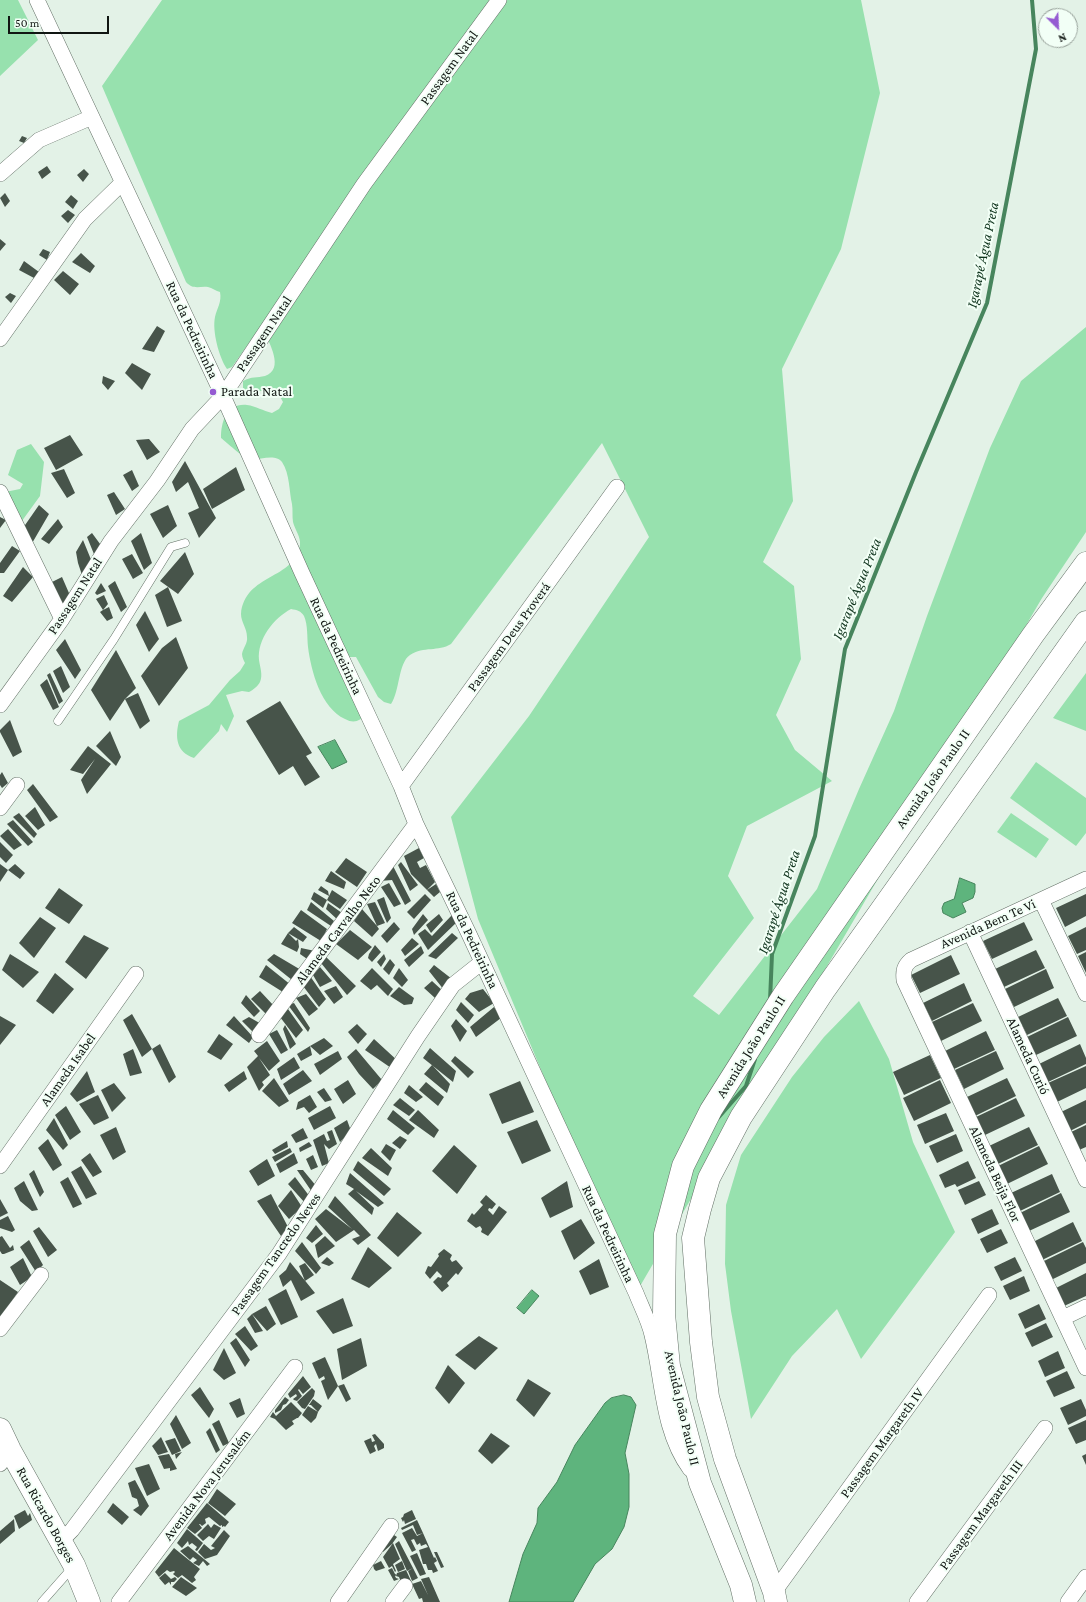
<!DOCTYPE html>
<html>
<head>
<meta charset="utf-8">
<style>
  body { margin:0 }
  #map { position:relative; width:1086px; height:1602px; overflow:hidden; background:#e3f2e7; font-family:"Crimson Pro",serif }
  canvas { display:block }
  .north { position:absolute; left:1038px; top:8px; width:40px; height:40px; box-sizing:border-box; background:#f2fff6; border:1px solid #98a29b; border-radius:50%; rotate:156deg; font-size:11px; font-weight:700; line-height:16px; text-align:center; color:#101612 }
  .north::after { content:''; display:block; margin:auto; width:14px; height:18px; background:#955bd2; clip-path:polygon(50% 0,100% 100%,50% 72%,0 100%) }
  .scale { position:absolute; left:8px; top:16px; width:101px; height:18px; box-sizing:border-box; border:2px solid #101612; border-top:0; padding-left:5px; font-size:12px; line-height:14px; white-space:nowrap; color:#101612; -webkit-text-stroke:3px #f2fff6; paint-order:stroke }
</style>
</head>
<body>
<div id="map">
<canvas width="1086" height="1602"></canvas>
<div class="north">N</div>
<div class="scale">50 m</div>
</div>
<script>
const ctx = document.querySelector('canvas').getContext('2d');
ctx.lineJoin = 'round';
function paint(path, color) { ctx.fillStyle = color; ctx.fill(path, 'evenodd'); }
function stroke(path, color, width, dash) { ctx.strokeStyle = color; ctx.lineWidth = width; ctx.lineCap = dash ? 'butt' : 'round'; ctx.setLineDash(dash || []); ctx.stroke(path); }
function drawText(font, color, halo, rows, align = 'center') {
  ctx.font = font + ' "Crimson Pro",serif'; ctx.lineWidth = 4; ctx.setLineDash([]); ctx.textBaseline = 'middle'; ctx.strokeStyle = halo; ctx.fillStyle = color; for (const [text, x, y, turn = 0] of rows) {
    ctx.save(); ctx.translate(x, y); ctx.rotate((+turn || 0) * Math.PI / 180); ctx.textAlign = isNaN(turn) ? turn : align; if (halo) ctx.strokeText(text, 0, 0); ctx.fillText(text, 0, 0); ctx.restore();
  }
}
const green = new Path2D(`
  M0 0H18L38 40 0 76Z
  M162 0H861L880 93 841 249 782 369 793 501 763 562 794 586 801 659 776 715 795 750 832 781 747 826 728 876 754 918 693 996 719 1015 817 889 859 789 894 711 927 616 990 448 1021 381 1086 327V532L1042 598 636 1293 631 1285 478 919 451 817 529 716 649 537 602 443 451 644C438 652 424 646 410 655 398 663 400 691 391 704L384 702 378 697 356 657H349L366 714C360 721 354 724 345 719 321 708 311 671 308 647 307 637 308 625 304 616 301 611 297 610 291 609 274 618 257 639 259 660 260 667 263 675 260 682 258 686 253 690 249 692L242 691 226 695 234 716 227 732 221 724 219 731 194 758C176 752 175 737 179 721L209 705 230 680 240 671 245 663C244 661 242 657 242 654 243 648 248 643 247 637 247 628 241 622 241 614 245 573 295 580 300 545 301 537 295 530 293 522 292 516 293 510 292 504 289 491 290 474 282 462 274 452 257 462 247 459 243 457 226 442 221 438 221 421 227 403 247 405 256 406 263 411 272 413L279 409 283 402 277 391C273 390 269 389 264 390 254 392 251 396 243 388V381C252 376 257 378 265 376 285 369 269 343 264 331L258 330 232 367 227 369C219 357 212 331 215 317 217 308 222 302 220 292 216 291 212 288 208 287 199 286 193 290 186 282L102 86Z
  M31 444 44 462 40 496 19 525 5 492 20 489 23 484 8 475 17 450Z
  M1086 673V731L1053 718Z
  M1036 762 1086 798V833L1076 846 1010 798Z
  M1011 813 1049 839 1036 858 997 832Z
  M859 1001 889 1059 913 1142 955 1232 861 1359 837 1309 792 1356 751 1419 731 1311 725 1264 726 1205 741 1155 792 1077 824 1037Z`);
const water = new Path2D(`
  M335 740 347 762 332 769 318 747Z
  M960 878 975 884V892L973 898 962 903 966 912 953 918 943 913 942 908 944 903 954 899Z
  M532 1290 539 1296 524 1314 517 1308Z
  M624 1395 631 1397 636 1405 625 1453 629 1474V1507L624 1527 612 1549 595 1564 573 1602H509L523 1554 537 1523 538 1508 557 1482 575 1445 605 1403 611 1398Z`);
const stream = new Path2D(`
  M770 1001 772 954 815 836 845 649 916 472 987 303 1036 49 1032 0
  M718 1118 746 1086 755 1059`);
const building = new Path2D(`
  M22 136 27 138 24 143 19 141Z
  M47 166 51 172 42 179 38 172Z
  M84 169 89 174 83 182 77 175Z
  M5 193 10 201 5 207 0 198Z
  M71 195 78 201 73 209 65 202Z
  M68 210 75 215 68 223 61 216Z
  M0 239 6 244 0 251Z
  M43 249 50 252 47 260 39 255Z
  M81 253 95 266 90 273 72 262Z
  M24 261 39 272 34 278 19 270Z
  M63 271 79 284 70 295 54 280Z
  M10 293 16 296 11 303 5 297Z
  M157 326 165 331 154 352 142 349Z
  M132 363 151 374 142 390 125 373Z
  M103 376 115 381 108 390 102 383Z
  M70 435 83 455 56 470 44 448Z
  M149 439 160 452 147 460 136 440Z
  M185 461 216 518 199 538 188 513 199 508 188 482 176 492 172 482Z
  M236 467 245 490 212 509 203 489Z
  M64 469 75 493 67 498 51 473Z
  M132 470 139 486 132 491 123 475Z
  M114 492 125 509 116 515 107 495Z
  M39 505 49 514 31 545 23 528Z
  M168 505 177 526 163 538 150 514Z
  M0 517 6 520 0 528Z
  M58 519 63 527 49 544 41 539Z
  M92 533 103 548 96 559 87 537Z
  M141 533 152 563 144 570 131 541Z
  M83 540 92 562 82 575 78 563 76 552Z
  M12 546 20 551 4 573H0V563Z
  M185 552 194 574 178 594 160 581Z
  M132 554 143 573 133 579 122 559Z
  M23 567 33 577 12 602 3 596Z
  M62 577 72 600 63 609 52 582Z
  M115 581 127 607 121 612 108 586Z
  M101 583 106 591 97 595 95 593Z
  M168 587 182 621 167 627 155 595Z
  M104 595 108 604 103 610 109 607 113 618 107 621 100 612 103 610 96 599Z
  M145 611 159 639 149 652 136 625Z
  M176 637 188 668 159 706 141 676 162 648Z
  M65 639 81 670 75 679 56 650Z
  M116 650 136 688 125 699 138 693 150 721 140 729 125 699 110 721 91 690Z
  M61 666 70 687 63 693 53 671Z
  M50 673 63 701 59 704 47 675Z
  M47 679 59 707 53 710 40 685Z
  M280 701 312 753 306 756 320 777 305 786 293 766 279 775 246 721Z
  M10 720 22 752 13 757 0 732V730Z
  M110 731 121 757 116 766 96 746Z
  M88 746 111 764 87 794 81 780 95 759 83 774 70 770Z
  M2 772 8 783 2 788 0 785V775Z
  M33 784 58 817 50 822 27 790Z
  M35 807 45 825 38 830 25 816Z
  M19 813 37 834 34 838 13 817Z
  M13 820 33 842 28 846 7 824Z
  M8 829 22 845 14 850 0 836Z
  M0 842 13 855 6 863 0 857Z
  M419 848 424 858 417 862 420 868 426 865 435 882 427 890 411 874 404 856Z
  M346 858 367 872 357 887 335 872Z
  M401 862 418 885 410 891 398 865Z
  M0 864 8 870 0 882Z
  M15 864 25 873 20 879 8 870Z
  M393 866 411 901 405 905 392 880 380 881Z
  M331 871 346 882 344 889 325 881Z
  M389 883 401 904 394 907 381 887Z
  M436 884 440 892 434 897 427 890Z
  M321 886 328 891 329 896 332 890 347 900 340 909 327 900 329 896 318 890Z
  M59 888 83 905 69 924 45 908Z
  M314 892 327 900 323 908 311 899Z
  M425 894 431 900 414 919 407 912Z
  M1086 894V916L1065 927 1056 908Z
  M384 897 391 918 387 923 377 900Z
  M311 902 334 921 331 926 307 910Z
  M375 902 385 923 377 926 379 929 372 937 354 921 362 909 377 926 367 904Z
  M328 903 342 913 339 921 326 909Z
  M301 910 327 929 321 941 292 923Z
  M423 914 428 920 414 935 412 929Z
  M439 914 443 920 431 933 426 925Z
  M452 915 457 922 428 950 418 934 425 929 432 936Z
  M40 917 56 928 34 958 19 943Z
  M394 922 400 929 387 943 381 936Z
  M1024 922 1033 940 992 959 983 941Z
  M294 927 307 937 303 942 288 933 296 941 298 939 299 947 297 952 281 944 288 933Z
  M1086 927V950L1077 954 1068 936Z
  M350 930 372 947 358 960 336 944Z
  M452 933 458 938 436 959 428 956Z
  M84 935 109 948 86 979 65 962Z
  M412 938 419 944 405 956 401 950Z
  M375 945 381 952 372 962 368 958 369 954Z
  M421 946 424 953 409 967 404 960Z
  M301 948 315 951 310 961 300 954Z
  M1036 950 1045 968 1004 987 995 969Z
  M1086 952V973L1078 956Z
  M10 954 39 972 23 988 2 970Z
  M274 954 301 970 292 980 267 960Z
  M384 954 386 959 381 967 377 962Z
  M951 955 960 974 920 993 911 975Z
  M325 956 356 986 347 995 321 963Z
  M390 959 395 965 389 975 383 969Z
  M266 965 291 985 286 994 259 977Z
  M434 965 452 979 444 990 429 971Z
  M320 967 332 981 320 987 313 975Z
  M372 968 393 989 388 996 377 985 371 990 360 981Z
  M399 968 408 980 402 987 393 978Z
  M1046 969 1054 988 1014 1007 1005 989Z
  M55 973 74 989 53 1014 36 1001Z
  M310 976 326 999 319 1007 303 986Z
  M432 981 444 992 435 998 424 988Z
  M964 983 972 1001 932 1021 923 1003Z
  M336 986 343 997 334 1004 324 991Z
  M399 987 414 998 412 1004 404 1005 390 996Z
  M483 989 494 1003 479 1012 465 999 470 993Z
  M260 991 274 1006 267 1015 251 999Z
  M306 994 318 1009 309 1016 296 998Z
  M246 995 260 1011 254 1017 241 1003Z
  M1058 998 1067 1016 1027 1035 1018 1017Z
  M461 1002 474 1015 468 1023 456 1010Z
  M294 1003 310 1028 308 1032 288 1005Z
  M973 1003 982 1021 941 1041 932 1022Z
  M494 1007 501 1018 476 1037 470 1027Z
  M288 1009 303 1030 296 1038 280 1017Z
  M132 1014 152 1049 142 1057 123 1020Z
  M0 1016 16 1025 0 1045Z
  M234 1016 253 1037 249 1043 226 1025Z
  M249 1017 263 1025 255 1034 242 1021Z
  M1068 1017 1077 1036 1036 1055 1027 1037Z
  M456 1019 467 1031 460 1042 451 1026Z
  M357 1024 367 1034 358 1044 348 1032Z
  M285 1025 296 1044 290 1049 283 1029Z
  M277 1030 288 1050 281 1054 269 1034Z
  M986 1031 995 1050 954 1069 945 1051Z
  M219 1034 233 1044 221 1060 207 1052Z
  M324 1038 333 1046 320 1055 310 1046Z
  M374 1039 399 1062 394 1070 365 1050Z
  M267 1041 280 1061 269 1071 259 1058 270 1075 262 1082 264 1085 259 1091 247 1067 258 1056 254 1051Z
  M160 1044 176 1077 169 1083 152 1049Z
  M1080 1044 1086 1058V1064L1048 1082 1039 1064Z
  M310 1046 312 1055 301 1061 297 1054Z
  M430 1048 456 1071 453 1082 423 1058Z
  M133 1049 142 1073 130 1076 123 1054Z
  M356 1049 382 1080 373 1089 359 1074 347 1057Z
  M338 1051 342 1059 320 1075 314 1064Z
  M996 1051 1004 1069 964 1089 955 1070Z
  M930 1055 941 1078 904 1095 893 1072Z
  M455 1056 474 1072 468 1078 451 1061Z
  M294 1057 300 1068 281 1080 277 1069Z
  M432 1065 450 1084 447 1093 424 1074Z
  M1086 1066V1088L1057 1102 1048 1083Z
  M303 1070 312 1081 289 1095 283 1084Z
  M87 1071 95 1092 77 1102 70 1094Z
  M244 1071 247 1079 229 1092 224 1085Z
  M274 1078 289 1101 279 1107 262 1091Z
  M1007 1078 1016 1096 975 1116 967 1097Z
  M348 1080 356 1094 343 1104 334 1089Z
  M940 1080 951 1103 914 1121 903 1098Z
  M520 1081 534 1112 502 1124 489 1094Z
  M426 1082 444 1097 438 1106 419 1090Z
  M114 1083 126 1098 112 1112 101 1090Z
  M409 1085 423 1097 416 1102 404 1093Z
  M324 1088 332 1100 325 1102 317 1092Z
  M98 1095 109 1118 94 1125 79 1104Z
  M310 1095 317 1107 309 1113 304 1107 296 1110 298 1102Z
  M400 1098 415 1110 409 1116 393 1105Z
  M1016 1098 1025 1116 985 1135 976 1117Z
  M1086 1100V1123L1070 1131 1061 1112Z
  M66 1106 81 1132 70 1140 55 1115Z
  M330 1106 336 1118 314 1130 308 1118Z
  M393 1110 415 1128 408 1135 387 1119Z
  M418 1110 439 1130 434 1138 409 1120Z
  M946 1113 954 1131 925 1144 917 1125Z
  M54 1118 68 1145 63 1150 46 1130Z
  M347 1120 351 1131 340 1142 334 1128Z
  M537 1120 551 1151 522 1164 507 1132Z
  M1086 1125V1147L1079 1150 1071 1132Z
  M116 1127 126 1152 113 1160 100 1135Z
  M1029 1127 1038 1145 998 1164 989 1146Z
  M303 1128 308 1138 296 1143 291 1135Z
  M332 1130 337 1144 329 1149 324 1144 329 1163 322 1166 313 1140 324 1134 327 1141 330 1140 327 1132Z
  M956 1134 963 1151 937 1163 929 1146Z
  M400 1136 407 1140 400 1149 392 1143Z
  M48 1139 62 1165 53 1171 38 1148Z
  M287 1141 288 1147 275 1154 272 1150Z
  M309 1142 312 1146 300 1152 299 1148Z
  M386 1144 396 1150 390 1161 381 1152Z
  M454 1145 477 1166 457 1194 432 1171Z
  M1039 1146 1048 1164 1007 1184 998 1166Z
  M290 1148 292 1152 275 1162 272 1157Z
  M371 1148 392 1168 388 1176 362 1158Z
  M90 1153 102 1172 93 1177 81 1160Z
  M294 1153 298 1163 280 1173 276 1164Z
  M313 1155 318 1167 311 1170 306 1159Z
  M267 1159 275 1176 258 1186 249 1171Z
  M358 1161 391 1189 384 1196 353 1170Z
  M968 1161 976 1178 957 1187 955 1184 945 1188 939 1175Z
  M81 1166 97 1194 86 1199 71 1172Z
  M34 1170 44 1192 40 1197 29 1174Z
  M297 1170H303L317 1187 312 1192Z
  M350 1173 384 1203 378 1207 356 1191 374 1208 372 1215 348 1194 354 1189 346 1184Z
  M1052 1174 1060 1192 1020 1211 1011 1193Z
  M68 1177 82 1204 73 1208 60 1182Z
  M295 1177 310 1197 305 1203 288 1184Z
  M24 1181 38 1210 32 1211 20 1201 14 1188Z
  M567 1181 573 1207 550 1218 541 1198Z
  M979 1181 986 1195 965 1205 958 1190Z
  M291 1190 302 1207 289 1219 278 1206Z
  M1061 1193 1070 1212 1029 1231 1020 1213Z
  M271 1194 288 1227 281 1236 257 1201Z
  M486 1195 496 1204 492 1209 489 1208 488 1210 493 1215 499 1206 507 1212 488 1236 481 1232 482 1229 480 1226 476 1228 467 1221 472 1213 474 1215 483 1205 480 1202Z
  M335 1196 371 1235 358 1245 352 1239 360 1236 354 1230 336 1242 315 1219 326 1209 352 1229 328 1207Z
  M0 1199 8 1213 0 1217Z
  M992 1209 999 1224 978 1234 971 1219Z
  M397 1212 422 1233 398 1257 377 1238Z
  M8 1216 15 1230 12 1232 0 1228V1220Z
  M581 1219 595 1243 574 1260 561 1231Z
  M1073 1222 1082 1241 1042 1260 1033 1242Z
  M316 1225 323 1234 312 1243 306 1238Z
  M39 1227 57 1250 48 1257 33 1231Z
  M1001 1229 1008 1243 987 1253 980 1239Z
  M2 1236 10 1248 13 1245 14 1250 4 1254H2L0 1251V1237Z
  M325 1236 335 1246 318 1258 315 1245Z
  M29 1240 43 1265 36 1272 20 1247Z
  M302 1242 321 1268 316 1274 295 1251Z
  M1083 1242 1086 1248V1263L1051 1280 1042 1262Z
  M368 1247 392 1268 369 1288 351 1279Z
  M444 1249 452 1255 450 1259 452 1262 456 1260 463 1268 458 1275 456 1273 447 1283 449 1286 442 1292 433 1282 438 1277 441 1278 442 1276 437 1271 430 1279 425 1273 428 1266 431 1267 439 1256 438 1254Z
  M327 1257 334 1263 329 1266 321 1263Z
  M1015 1257 1022 1271 1001 1281 994 1267Z
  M23 1258 32 1277 20 1285 10 1267Z
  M599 1259 609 1287 590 1295 579 1271Z
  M290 1262 315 1293 301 1301 291 1280 283 1287 279 1276 286 1270Z
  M305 1263 314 1275 305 1281 299 1266Z
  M1086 1273V1296L1064 1306 1056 1288Z
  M1024 1276 1030 1291 1010 1300 1003 1286Z
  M0 1280 18 1292 0 1319Z
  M286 1289 298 1317 281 1325 268 1299Z
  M343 1298 353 1326 333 1334 316 1311Z
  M1039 1304 1046 1319 1025 1329 1018 1314Z
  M266 1306 276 1324 267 1331 252 1314 263 1331 255 1333 247 1319 252 1314Z
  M1046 1323 1053 1337 1032 1347 1025 1333Z
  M245 1326 258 1346 251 1351 235 1334Z
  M479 1336 498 1348 475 1370 455 1355Z
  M236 1338 250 1360 245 1367 230 1343Z
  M361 1338 367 1366 342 1380 337 1349Z
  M224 1348 236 1373 224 1380 213 1370Z
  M1058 1351 1065 1368 1045 1377 1038 1361Z
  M325 1357 338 1386 344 1384 351 1399 346 1402 338 1386 328 1400 321 1381 325 1379 324 1376 319 1379 312 1363Z
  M448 1365 465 1383 449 1404 435 1388Z
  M1067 1371 1075 1388 1054 1397 1046 1381Z
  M303 1376 311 1387 303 1394 299 1389 298 1390 302 1396 297 1401 294 1400 293 1399 297 1396 296 1394 290 1398 288 1394Z
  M528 1379 551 1393 534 1417 516 1400Z
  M200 1387 214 1409 209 1418 191 1395Z
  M312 1388 315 1391 314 1396 305 1409 302 1408 297 1402Z
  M285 1397 289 1400 286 1404 283 1405 281 1410 275 1413V1410Z
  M240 1398 245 1414 237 1418 229 1403Z
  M313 1399 322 1406 318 1412 311 1405H309Z
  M1081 1399 1086 1410V1416L1068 1425 1060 1408Z
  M291 1402 302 1413 298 1418H297L292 1421 294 1424 286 1430 275 1419 270 1417 273 1412 276 1416Z
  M308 1406 318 1412 316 1418 311 1423 302 1415Z
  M176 1415 191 1443 182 1449 170 1424Z
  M219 1420 229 1443 223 1446 212 1424Z
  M1086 1420V1440L1076 1444 1068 1428Z
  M210 1428 220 1450 216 1453 206 1432Z
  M491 1433 510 1446 492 1464 478 1451Z
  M375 1434 384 1444V1448L378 1451 376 1444 374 1446 376 1451 370 1454 364 1441 371 1438 372 1442 375 1441 372 1435Z
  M161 1437 168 1452 158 1455 152 1446Z
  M175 1438 181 1451 172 1455 165 1441Z
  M182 1452 176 1459 175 1454Z
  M169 1454 177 1469 170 1471V1468L164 1469 158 1456Z
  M1086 1454V1465L1082 1456Z
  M149 1464 160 1489 147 1496 135 1468Z
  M135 1480 149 1506 141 1516 133 1510 139 1506 137 1499 132 1497 128 1483Z
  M217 1489 236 1504 225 1516 208 1503Z
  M113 1503 129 1517 122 1525 107 1512Z
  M207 1503 229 1522 225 1527 224 1526 222 1527V1525L220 1526 209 1517 205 1519 206 1523 202 1526 200 1524H199L202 1528 195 1534 187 1528Z
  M25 1510 28 1516 30 1513 32 1520 19 1529 14 1516Z
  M412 1510 416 1519 405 1524 404 1520 403 1522 401 1518 403 1517 404 1514Z
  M14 1519 15 1531 0 1544V1531Z
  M417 1520 423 1533 417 1535 413 1525 402 1530 401 1528Z
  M208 1524 211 1528 214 1524 221 1528 214 1539 209 1536 203 1541 197 1535Z
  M412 1528 417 1536 423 1533 434 1558 435 1557 437 1561 434 1563 438 1571 433 1573 432 1570H428L426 1564H423L419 1550 428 1547 426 1544 421 1546 420 1543 417 1545 414 1539 411 1540 416 1550 412 1552 402 1533Z
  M187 1529 203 1543 197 1551 195 1550 197 1547 192 1543 189 1545 188 1541 182 1548 177 1543Z
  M224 1530 230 1536 217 1555 205 1559 198 1552 204 1544 211 1550 215 1548 211 1546Z
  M394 1535 397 1537 392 1544 383 1552 382 1540Z
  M399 1541 413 1568 407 1571 395 1544Z
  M393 1543 400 1559 393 1564 396 1571 395 1572 392 1566 389 1568 383 1557Z
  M188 1546 204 1559 210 1564 207 1566 203 1561 199 1566 193 1563 197 1560 193 1557 190 1560 180 1551Z
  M174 1548 200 1569 194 1577 196 1580 192 1583 182 1575 178 1578 173 1574 175 1572 174 1571 170 1572 167 1570 159 1577 155 1572Z
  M434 1552H437L444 1567 441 1568Z
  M417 1553 426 1574 420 1576 410 1556Z
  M381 1561 385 1568 376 1571 374 1569 373 1565Z
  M402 1561 405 1569 398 1572 395 1565Z
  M392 1568 395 1574 397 1575 395 1576 396 1578 399 1579 394 1581 388 1570Z
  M413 1568 418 1578 412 1581 408 1571Z
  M406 1570 412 1583 402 1585 399 1577 396 1576 397 1573Z
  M165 1573 171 1579 175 1577 177 1579 174 1582H171V1585L169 1582 165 1585 159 1578Z
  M181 1577 197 1588 186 1596 172 1587Z
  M429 1577 440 1602H423L422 1598 419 1599 412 1584 421 1581 428 1595 421 1579Z`);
const lane = new Path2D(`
  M58 721 114 639 171 547 185 543
  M42 1602 72 1568`);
const street = new Path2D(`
  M37 0 223 396 302 573 401 786 416 824 469 934 636 1293C641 1306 649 1321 652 1335 663 1380 662 1431 690 1469
  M0 174 39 140 92 117
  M0 339 85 219 122 183
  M0 492 62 619
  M0 705 62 619 111 541 157 481 192 429 223 396 364 184 499 0
  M401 786 617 487
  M0 808 17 785
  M1086 879 911 960C904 966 903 971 904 980L1086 1368
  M1041 900 1086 994
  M970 932 1086 1180
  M259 1035 416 824
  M0 1166 136 974
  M1063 1318 1086 1307
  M0 1329 41 1275
  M0 1464 10 1450
  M61 1541 72 1530 279 1254 418 1036 453 985 482 962
  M774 1592 989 1295
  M119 1602 295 1367
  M338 1602 391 1526
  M393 1602 405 1586
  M917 1602 1045 1428
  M1068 1602 1086 1577`);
const secondary = new Path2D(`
  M0 1429 10 1450 74 1565 89 1602`);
const primary = new Path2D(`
  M745 1602 741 1585 700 1483 669 1366 664 1314 665 1234 683 1166 711 1110 783 996 1033 635 1086 563
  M776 1602 774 1592 725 1459 708 1397 701 1342 693 1238 700 1209 709 1178 741 1117 825 989 1086 622`);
const markers = [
  [213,392,4,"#955bd2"]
];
const streetNames = [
  ["Passagem Natal",449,68,-54],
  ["Rua da Pedreirinha",192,330,65],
  ["Passagem Natal",264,334,-56],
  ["Passagem Natal",75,596,-57],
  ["Passagem Deus Proverá",509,637,-54],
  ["Rua da Pedreirinha",336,646,65],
  ["Avenida João Paulo II",933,779,-55],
  ["Avenida Bem Te Vi",988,924,-24],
  ["Alameda Carvalho Neto",338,930,-53],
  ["Rua da Pedreirinha",472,940,65],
  ["Avenida João Paulo II",751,1047,-58],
  ["Alameda Curió",1028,1056,65],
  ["Alameda Isabel",68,1070,-55],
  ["Alameda Beija Flor",995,1174,65],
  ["Rua da Pedreirinha",608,1234,65],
  ["Passagem Tancredo Neves",276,1254,-55],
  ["Avenida João Paulo II",682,1408,77],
  ["Passagem Margareth IV",882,1443,-54],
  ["Avenida Nova Jerusalém",207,1485,-53],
  ["Rua Ricardo Borges",46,1515,61],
  ["Passagem Margareth III",981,1515,-54]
];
const poiNames = [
  ["Parada Natal",221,392]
];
const waterNames = [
  ["Igarapé Água Preta",983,255,-78],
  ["Igarapé Água Preta",857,589,-68],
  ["Igarapé Água Preta",779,902,-72]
];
paint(green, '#97e1ae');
paint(water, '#5eb47d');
stroke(water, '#47855d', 1);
stroke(stream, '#47855d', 4);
paint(building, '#47544a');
stroke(lane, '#637066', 9);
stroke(street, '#637066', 16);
stroke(secondary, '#637066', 23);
stroke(primary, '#637066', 23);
stroke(lane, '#fff', 8);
stroke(street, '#fff', 15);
stroke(secondary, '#fff', 22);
stroke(primary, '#fff', 22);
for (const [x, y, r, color] of markers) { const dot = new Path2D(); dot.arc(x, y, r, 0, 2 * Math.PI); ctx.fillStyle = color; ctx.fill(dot); stroke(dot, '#f2fff6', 1.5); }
drawText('14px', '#101612', '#f2fff6', streetNames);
drawText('14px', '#101612', '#f2fff6', poiNames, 'left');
drawText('italic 15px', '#10351e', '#f2fff6', waterNames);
</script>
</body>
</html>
